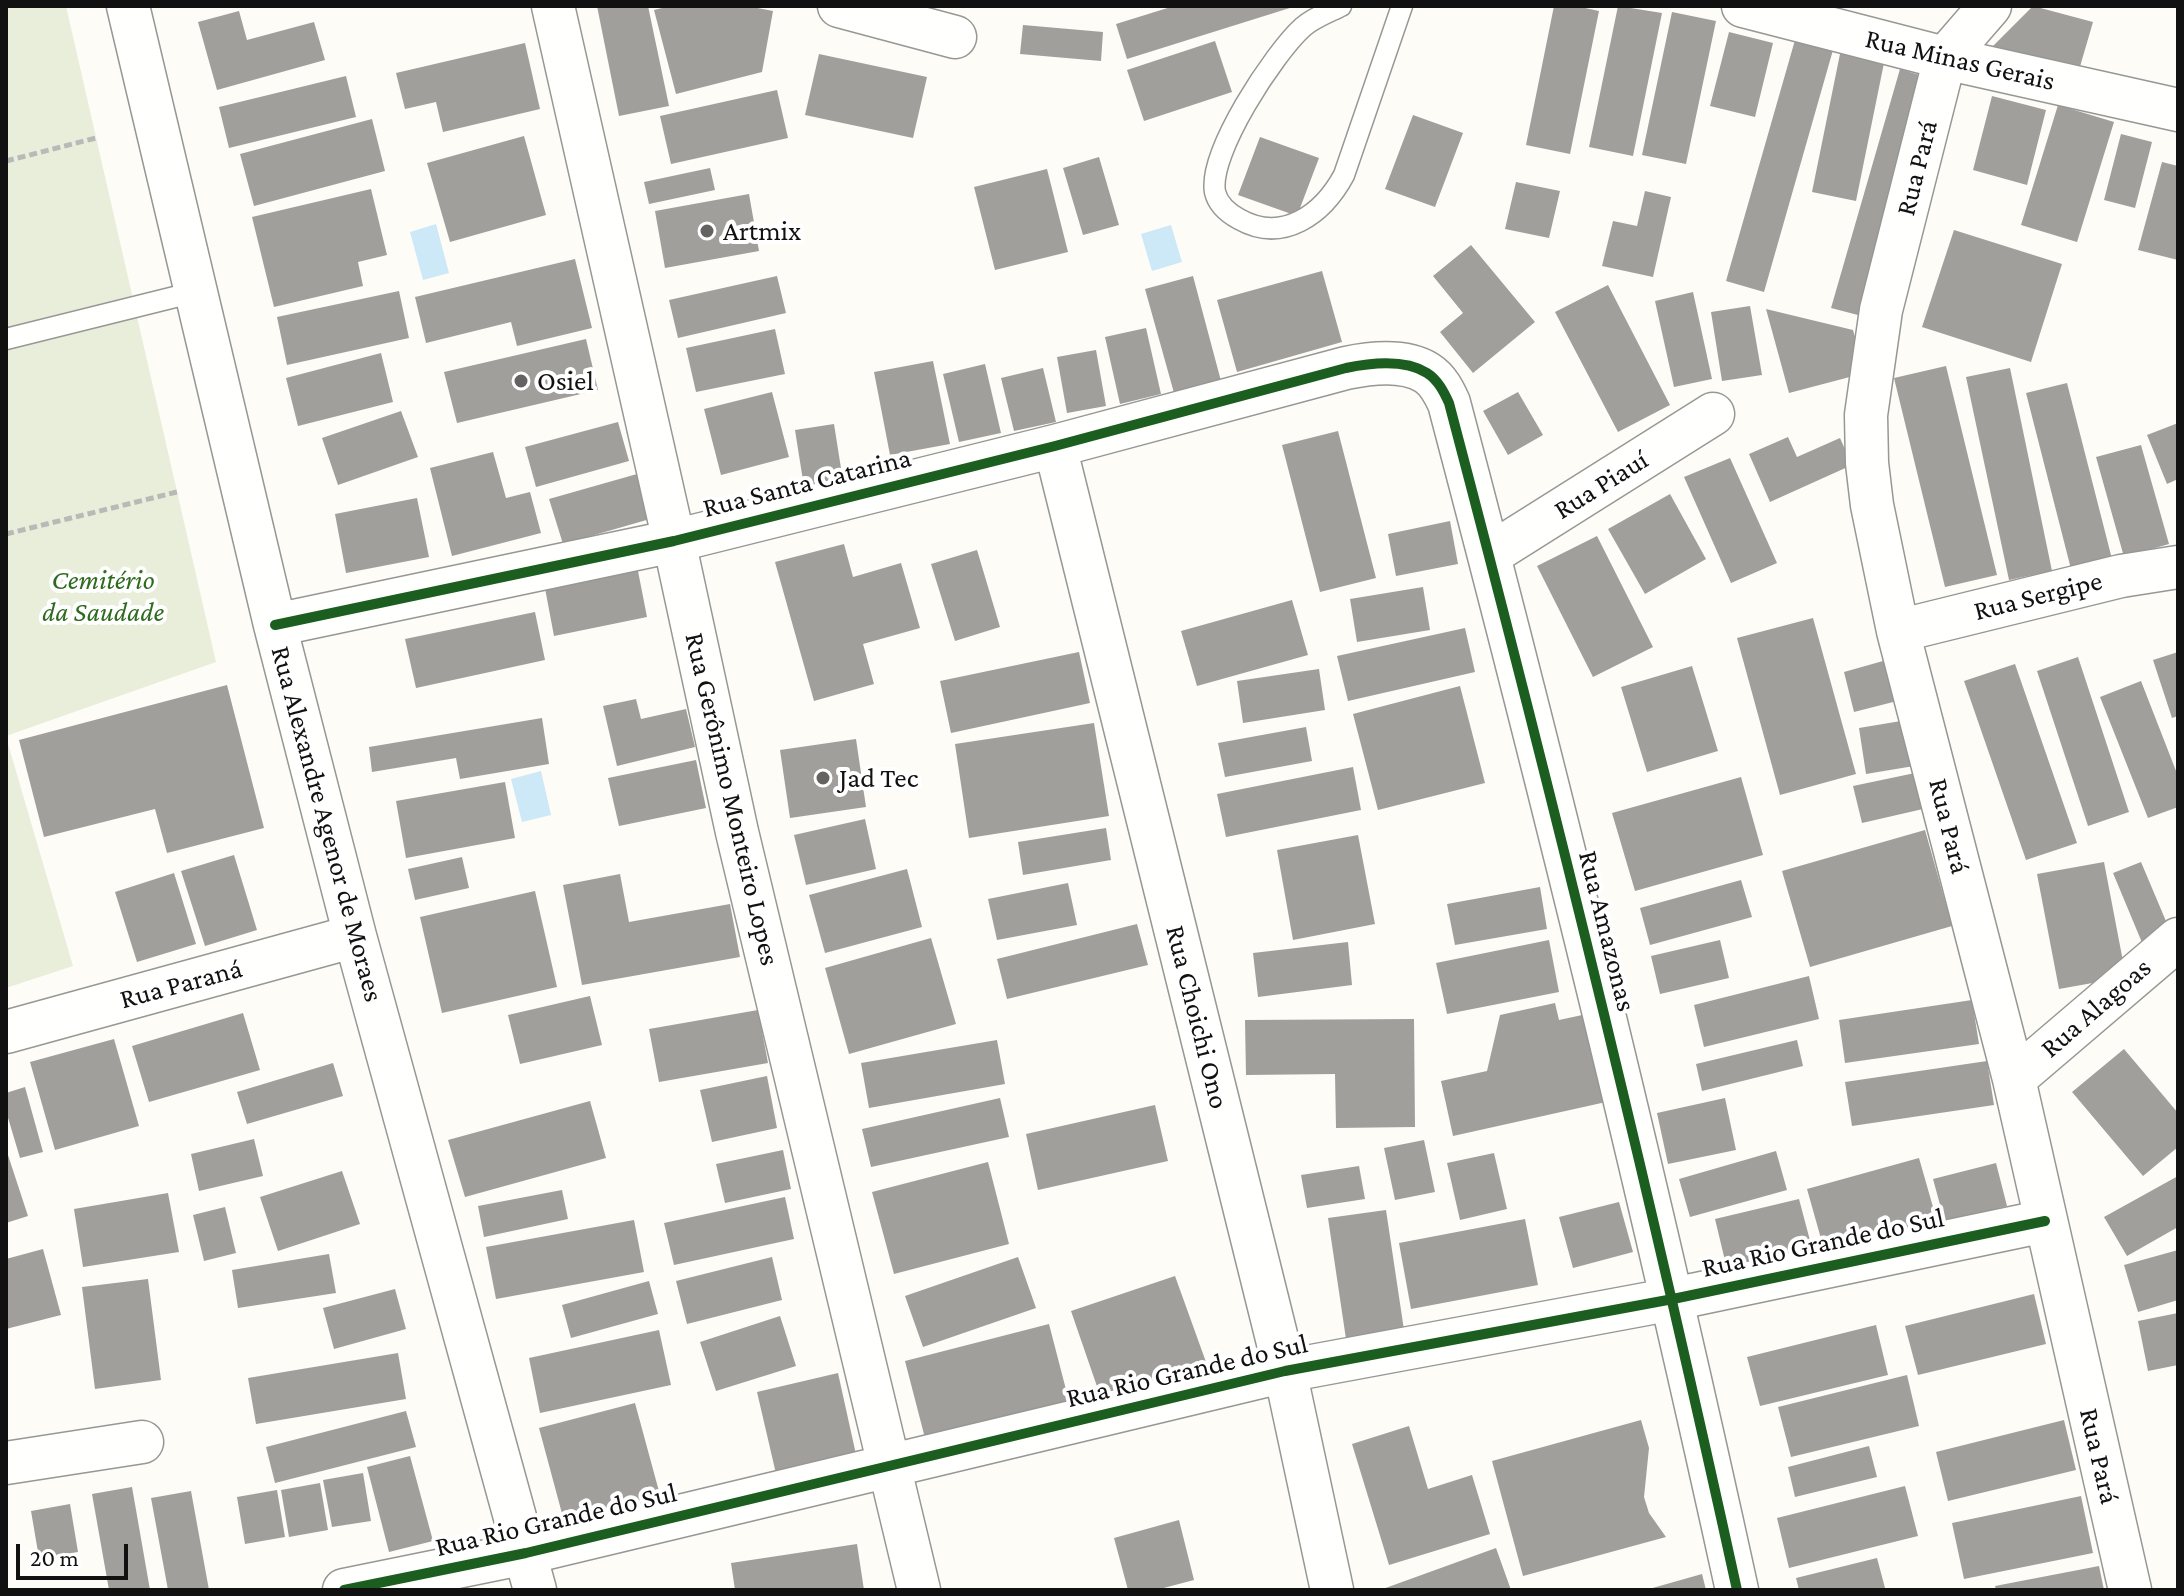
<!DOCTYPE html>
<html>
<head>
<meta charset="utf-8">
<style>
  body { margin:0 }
  #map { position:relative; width:2184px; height:1596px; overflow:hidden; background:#fdfcf7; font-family:"Crimson Pro",serif }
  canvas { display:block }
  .frame { position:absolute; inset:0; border:8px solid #111; pointer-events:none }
  .scale { position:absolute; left:16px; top:1544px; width:112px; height:36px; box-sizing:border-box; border:4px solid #111; border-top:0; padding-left:10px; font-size:24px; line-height:28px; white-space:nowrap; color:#111; -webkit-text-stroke:6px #fff; paint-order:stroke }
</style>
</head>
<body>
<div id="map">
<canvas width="2184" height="1596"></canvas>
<div class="frame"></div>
<div class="scale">20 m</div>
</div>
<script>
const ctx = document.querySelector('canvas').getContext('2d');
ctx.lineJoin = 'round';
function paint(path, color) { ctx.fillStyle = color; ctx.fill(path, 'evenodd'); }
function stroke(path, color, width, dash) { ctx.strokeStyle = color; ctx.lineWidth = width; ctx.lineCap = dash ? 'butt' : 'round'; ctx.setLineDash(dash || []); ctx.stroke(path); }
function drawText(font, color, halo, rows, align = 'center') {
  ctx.font = font + ' "Crimson Pro",serif'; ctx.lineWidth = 8; ctx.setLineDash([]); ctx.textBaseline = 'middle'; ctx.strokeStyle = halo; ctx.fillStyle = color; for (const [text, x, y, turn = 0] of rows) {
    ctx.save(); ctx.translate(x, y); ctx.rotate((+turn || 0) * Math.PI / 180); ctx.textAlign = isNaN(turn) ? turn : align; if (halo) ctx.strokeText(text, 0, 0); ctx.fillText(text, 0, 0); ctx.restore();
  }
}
const cemetery = new Path2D(`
  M6 6H66L216 662 6 736Z
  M6 737 73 966 6 988Z`);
const water = new Path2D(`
  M436 224 449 273 423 280 410 232Z
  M1171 225 1182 262 1152 271 1141 234Z
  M541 771 551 815 522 822 511 779Z`);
const building = new Path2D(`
  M597 6H648L669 106 619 116Z
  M670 6H747L773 11 762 72 676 94 654 10Z
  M1174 6H1293V7L1127 59 1116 24Z
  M1554 6H1576L1599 11 1570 154 1526 145Z
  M1618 6 1662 13 1633 156 1589 147Z
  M2033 6 2093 22 2079 70 1993 46Z
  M239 11 247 40 314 22 325 60 217 90 198 22Z
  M1672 12 1716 21 1686 164 1642 155Z
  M1023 25 1103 32 1101 61 1020 54Z
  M1729 32 1773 43 1755 117 1710 106Z
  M1795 40 1833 50 1764 292 1726 281Z
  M1215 41 1232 92 1144 121 1127 70Z
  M525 43 540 109 443 132 436 102 405 109 396 73Z
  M1841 49 1885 58 1856 201 1812 192Z
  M819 54 927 77 913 138 805 115Z
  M1900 69 1926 77 1858 315 1831 308Z
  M346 76 356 117 229 148 219 107Z
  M777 90 788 138 671 164 660 116Z
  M1992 96 2046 110 2027 185 1973 170Z
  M2058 105 2114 122 2077 242 2021 225Z
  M1413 115 1463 133 1435 207 1385 189Z
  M372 119 385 171 254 206 240 154Z
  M2121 134 2152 142 2135 208 2104 200Z
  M524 136 546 215 450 242 427 163Z
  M1260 137 1319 158 1297 216 1238 195Z
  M1099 157 1119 225 1083 235 1063 168Z
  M2162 162 2178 166V260L2138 250Z
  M710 168 715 190 649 204 644 182Z
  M1047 169 1068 252 995 270 974 187Z
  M1516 182 1560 191 1549 238 1505 229Z
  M371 189 387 255 358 262 363 286 274 307 252 217Z
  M1645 191 1671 197 1653 277 1602 266 1613 221 1637 226Z
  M749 194 759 251 665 268 655 211Z
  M1954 230 2062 264 2031 362 1922 327Z
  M1471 245 1535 322 1473 373 1440 332 1463 313 1433 276Z
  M575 259 592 328 517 346 511 322 426 343 415 297Z
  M1322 271 1342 342 1237 372 1217 300Z
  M777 276 786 313 678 338 669 300Z
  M1193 276 1221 381 1174 393 1145 289Z
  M1608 285 1670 405 1618 432 1555 312Z
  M399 291 409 338 287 365 277 317Z
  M1693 292 1712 379 1674 387 1655 301Z
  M1750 306 1762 375 1722 381 1711 312Z
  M1766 309 1853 330 1865 373 1789 393Z
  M1146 328 1161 394 1120 404 1105 337Z
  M775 329 785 374 696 392 686 348Z
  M586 339 598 390 457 423 444 372Z
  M1096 350 1106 406 1067 413 1057 357Z
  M381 353 393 402 298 426 286 378Z
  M933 361 950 444 890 455 874 372Z
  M985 364 1001 433 959 442 943 374Z
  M1946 366 1997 575 1945 587 1894 378Z
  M1043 368 1056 422 1014 431 1001 378Z
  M2010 368 2052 571 2009 580 1966 377Z
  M2067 383 2112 559 2071 569 2026 393Z
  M772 392 789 457 721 475 704 409Z
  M1518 392 1543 435 1508 455 1483 411Z
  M401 411 418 457 338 485 322 438Z
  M618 422 629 461 536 487 525 447Z
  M2178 423V479L2167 484 2147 435Z
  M834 424 843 481 804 487 795 430Z
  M1338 431 1376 578 1320 592 1282 445Z
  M1788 437 1797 457 1840 438 1852 465 1770 502 1749 454Z
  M2141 445 2169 544 2124 557 2096 457Z
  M493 452 506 498 530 492 541 533 452 556 430 468Z
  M1730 458 1777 563 1731 583 1684 477Z
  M637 474 650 519 563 544 549 499Z
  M1670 494 1706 559 1645 594 1608 529Z
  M417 498 429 557 346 573 335 514Z
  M1450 521 1458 564 1396 576 1388 534Z
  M1597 536 1653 647 1593 677 1537 566Z
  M844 544 853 577 901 563 920 628 863 644 874 684 814 701 775 562Z
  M977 550 1000 627 955 641 931 564Z
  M637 566 647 617 554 636 544 583Z
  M1423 587 1430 630 1357 642 1350 599Z
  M1292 600 1308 655 1197 686 1181 631Z
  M535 612 545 660 416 688 405 639Z
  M1813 618 1856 774 1780 795 1737 638Z
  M1465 628 1475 672 1348 701 1337 656Z
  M1079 652 1090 703 951 733 940 681Z
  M2178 652V716L2172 718 2153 660Z
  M2078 657 2129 812 2088 826 2037 671Z
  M1890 659 1901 700 1854 712 1844 672Z
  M2015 664 2077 843 2026 860 1964 681Z
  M1692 666 1718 751 1647 772 1621 687Z
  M1319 669 1325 710 1243 723 1237 681Z
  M2141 681 2178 776V807L2148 818 2100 697Z
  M227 685 264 828 167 853 155 809 44 837 19 740Z
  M1460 686 1485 783 1378 810 1353 714Z
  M636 699 641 719 686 709 695 747 617 766 603 706Z
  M542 718 549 764 460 779 456 758 372 772 369 747Z
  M1907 720 1914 766 1866 774 1859 728Z
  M1094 723 1109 816 969 838 955 744Z
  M1306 727 1312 761 1225 777 1218 743Z
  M856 739 866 807 790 818 780 750Z
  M696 760 706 808 619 826 608 778Z
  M1353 767 1361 810 1226 837 1217 794Z
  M1915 773 1923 809 1862 823 1853 786Z
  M1741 777 1763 855 1635 891 1612 813Z
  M505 782 515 838 406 858 396 801Z
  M865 819 876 869 806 885 794 835Z
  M1106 828 1111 860 1023 875 1018 842Z
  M1925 830 1952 926 1810 967 1782 871Z
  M1358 835 1375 924 1293 940 1277 850Z
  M234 855 257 930 205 946 181 871Z
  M462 857 469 888 415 900 408 869Z
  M2104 862 2126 977 2059 989 2037 874Z
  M2141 862 2171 933 2143 945 2113 873Z
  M907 869 922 927 825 953 809 895Z
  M174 873 196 944 137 962 115 892Z
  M620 874 629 922 730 904 740 957 582 985 563 885Z
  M1741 880 1752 917 1650 945 1640 908Z
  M1068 883 1077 925 997 940 988 899Z
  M1540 887 1547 929 1455 945 1447 904Z
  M535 891 557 987 442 1013 420 917Z
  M1137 924 1148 965 1007 999 997 959Z
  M931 938 956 1024 849 1054 825 968Z
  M1549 940 1559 992 1447 1014 1436 963Z
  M1720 940 1729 978 1660 994 1651 956Z
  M1348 942 1352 985 1258 997 1253 953Z
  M1809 976 1819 1019 1704 1047 1694 1005Z
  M590 996 602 1045 520 1064 508 1015Z
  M1972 1000 1979 1044 1845 1063 1839 1020Z
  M1555 1003 1559 1020 1587 1014 1606 1102 1453 1136 1441 1081 1487 1071 1500 1015Z
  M758 1010 768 1063 659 1082 649 1029Z
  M243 1013 260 1070 149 1102 132 1046Z
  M1414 1019 1415 1127 1336 1128 1335 1074 1246 1075 1245 1020Z
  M114 1039 139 1126 55 1150 30 1062Z
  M997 1040 1005 1084 869 1108 861 1063Z
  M1797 1040 1803 1066 1702 1091 1696 1064Z
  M2124 1049 2178 1113V1147L2143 1176 2072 1092Z
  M1987 1061 1994 1105 1852 1126 1845 1082Z
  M333 1063 343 1096 247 1124 237 1092Z
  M767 1076 777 1128 712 1142 700 1090Z
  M25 1087 43 1152 20 1158 6 1111V1093Z
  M1000 1098 1009 1137 871 1167 862 1129Z
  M1725 1098 1736 1150 1668 1164 1657 1113Z
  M590 1101 606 1158 465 1197 448 1140Z
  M1155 1105 1168 1161 1038 1190 1026 1134Z
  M254 1139 263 1176 199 1191 191 1154Z
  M1424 1140 1435 1192 1395 1200 1384 1148Z
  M6 1149 28 1216 6 1223Z
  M783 1150 791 1189 725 1203 716 1164Z
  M1776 1151 1787 1190 1690 1217 1679 1179Z
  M1494 1153 1507 1209 1460 1220 1447 1163Z
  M1919 1158 1939 1228 1827 1260 1807 1189Z
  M988 1162 1009 1244 894 1274 872 1192Z
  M1996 1163 2007 1206 1945 1223 1933 1179Z
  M1359 1166 1365 1199 1307 1208 1301 1175Z
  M342 1171 360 1224 278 1251 260 1197Z
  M2178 1176V1227L2127 1256 2104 1217Z
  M562 1190 568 1219 484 1237 478 1206Z
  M168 1193 179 1252 83 1267 74 1209Z
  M785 1197 794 1239 674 1265 664 1223Z
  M1799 1199 1812 1248 1727 1269 1715 1219Z
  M1619 1202 1633 1252 1573 1268 1559 1217Z
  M225 1207 236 1253 204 1261 193 1215Z
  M1386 1210 1404 1330 1346 1339 1328 1218Z
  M1525 1219 1538 1285 1411 1309 1399 1243Z
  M634 1220 644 1272 496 1299 486 1247Z
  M43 1249 61 1315 6 1329V1259Z
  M2178 1250V1300L2138 1312 2124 1265Z
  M329 1254 336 1293 238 1308 232 1270Z
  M772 1257 782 1300 687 1324 676 1281Z
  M1018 1257 1036 1308 923 1347 905 1296Z
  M1175 1276 1206 1362 1101 1398 1071 1311Z
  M148 1279 161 1380 95 1389 82 1287Z
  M649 1281 658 1314 571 1338 562 1305Z
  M395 1289 406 1329 334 1349 323 1308Z
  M2034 1294 2046 1344 1918 1375 1905 1326Z
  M2178 1313V1365L2148 1371 2138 1321Z
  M780 1316 796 1366 716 1391 700 1342Z
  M1049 1324 1070 1405 926 1442 905 1361Z
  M1876 1325 1888 1375 1760 1406 1747 1357Z
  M659 1330 671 1385 540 1413 529 1358Z
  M398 1353 406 1399 256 1424 248 1378Z
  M838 1373 857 1459 777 1478 757 1392Z
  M1907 1375 1919 1426 1791 1457 1778 1407Z
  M635 1403 660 1495 564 1521 539 1428Z
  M406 1411 416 1447 275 1483 266 1447Z
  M1641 1420 1649 1448 1644 1497 1649 1513 1666 1537 1523 1576 1492 1461Z
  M2064 1420 2076 1470 1948 1501 1936 1452Z
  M1409 1426 1428 1489 1472 1475 1490 1534 1389 1565 1352 1444Z
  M1869 1446 1877 1477 1795 1497 1788 1467Z
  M410 1456 433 1541 389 1552 367 1467Z
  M363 1473 371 1521 332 1527 323 1480Z
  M320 1483 328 1530 289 1537 281 1490Z
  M1905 1486 1918 1536 1789 1568 1777 1518Z
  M132 1487 150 1590H109L92 1494Z
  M277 1490 285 1537 245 1544 237 1497Z
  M191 1491 209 1590H168L151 1498Z
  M2081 1496 2093 1553 1964 1579 1952 1523Z
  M70 1504 78 1552 39 1558 31 1511Z
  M1179 1520 1194 1580 1156 1590H1128L1114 1538Z
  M857 1544 864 1590H735L731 1563Z
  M1496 1548 1511 1590H1380Z
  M1877 1558 1885 1588 1799 1590 1796 1578Z
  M2099 1566 2104 1590H1996L1995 1586Z
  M1702 1574 1706 1590H1649V1589Z`);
const path = new Path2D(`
  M6 161 96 138
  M6 534 177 492`);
const service = new Path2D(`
  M1341 6C1329 12 1313 18 1303 27 1274 53 1208 153 1215 192 1218 205 1228 213 1239 219 1283 244 1323 214 1344 175L1402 6
  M6 339 195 292`);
const minor = new Path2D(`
  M128 6 275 625 355 936 535 1590
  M553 6 674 541 737 832 919 1590
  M839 6 955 37
  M1743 6 1945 58 2178 110
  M1990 6 1945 58 1881 310 1866 415 1867 463 1872 505 1898 631 2014 1079 2130 1590
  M1055 446 1285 1371 1332 1590
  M1489 555 1713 414
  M275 625 674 541 1055 446 1346 368C1370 363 1405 359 1427 373 1438 380 1444 392 1449 403 1553 797 1650 1192 1737 1590
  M1898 631 2121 576 2178 567
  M6 1032 355 936
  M2014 1079 2178 939
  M6 1463 142 1442
  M344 1590 526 1553 1285 1371 1673 1299 2045 1221`);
const cycleway = new Path2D(`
  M275 625 674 541 1055 446 1346 368C1370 363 1405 359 1427 373 1438 380 1444 392 1449 403 1553 797 1650 1192 1737 1590
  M344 1590 526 1553 1285 1371 1673 1299 2045 1221`);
const markers = [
  [707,231,8,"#646362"],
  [521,381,8,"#646362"],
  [823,778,8,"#646362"]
];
const streetNames = [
  ["Rua Minas Gerais",1960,60,13],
  ["Rua Pará",1917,168,-76],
  ["Rua Santa Catarina",807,483,-14],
  ["Rua Piauí",1601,485,-32],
  ["Rua Sergipe",2038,596,-14],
  ["Rua Gerônimo Monteiro Lopes",732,799,77],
  ["Rua Alexandre Agenor de Moraes",327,824,75],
  ["Rua Pará",1949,826,76],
  ["Rua Amazonas",1607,931,76],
  ["Rua Paraná",181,984,-15],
  ["Rua Alagoas",2096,1008,-41],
  ["Rua Choichi Ono",1197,1017,76],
  ["Rua Rio Grande do Sul",1823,1243,-12],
  ["Rua Rio Grande do Sul",1187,1371,-13],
  ["Rua Pará",2099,1456,77],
  ["Rua Rio Grande do Sul",556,1520,-13]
];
const poiNames = [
  ["Artmix",723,231],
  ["Osiel",537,381],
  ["Jad Tec",839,778]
];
const parkNames = [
  ["Cemitério",103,580],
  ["da Saudade",103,612]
];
paint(cemetery, '#e9eedb');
paint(water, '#cde8f7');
paint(building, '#a19f9c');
stroke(service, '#979795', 23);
stroke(minor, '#979795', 45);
stroke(path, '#b9b9b8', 5, [8, 4]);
stroke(service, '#fffffe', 20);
stroke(minor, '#fffffe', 42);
stroke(cycleway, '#1b5e20', 10);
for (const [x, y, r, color] of markers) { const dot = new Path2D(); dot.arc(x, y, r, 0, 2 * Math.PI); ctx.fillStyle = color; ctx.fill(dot); stroke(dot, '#fff', 3); }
drawText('28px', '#111', '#fff', streetNames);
drawText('28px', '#111', '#fff', poiNames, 'left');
drawText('italic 28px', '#2f6b1f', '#fff', parkNames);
</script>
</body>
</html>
